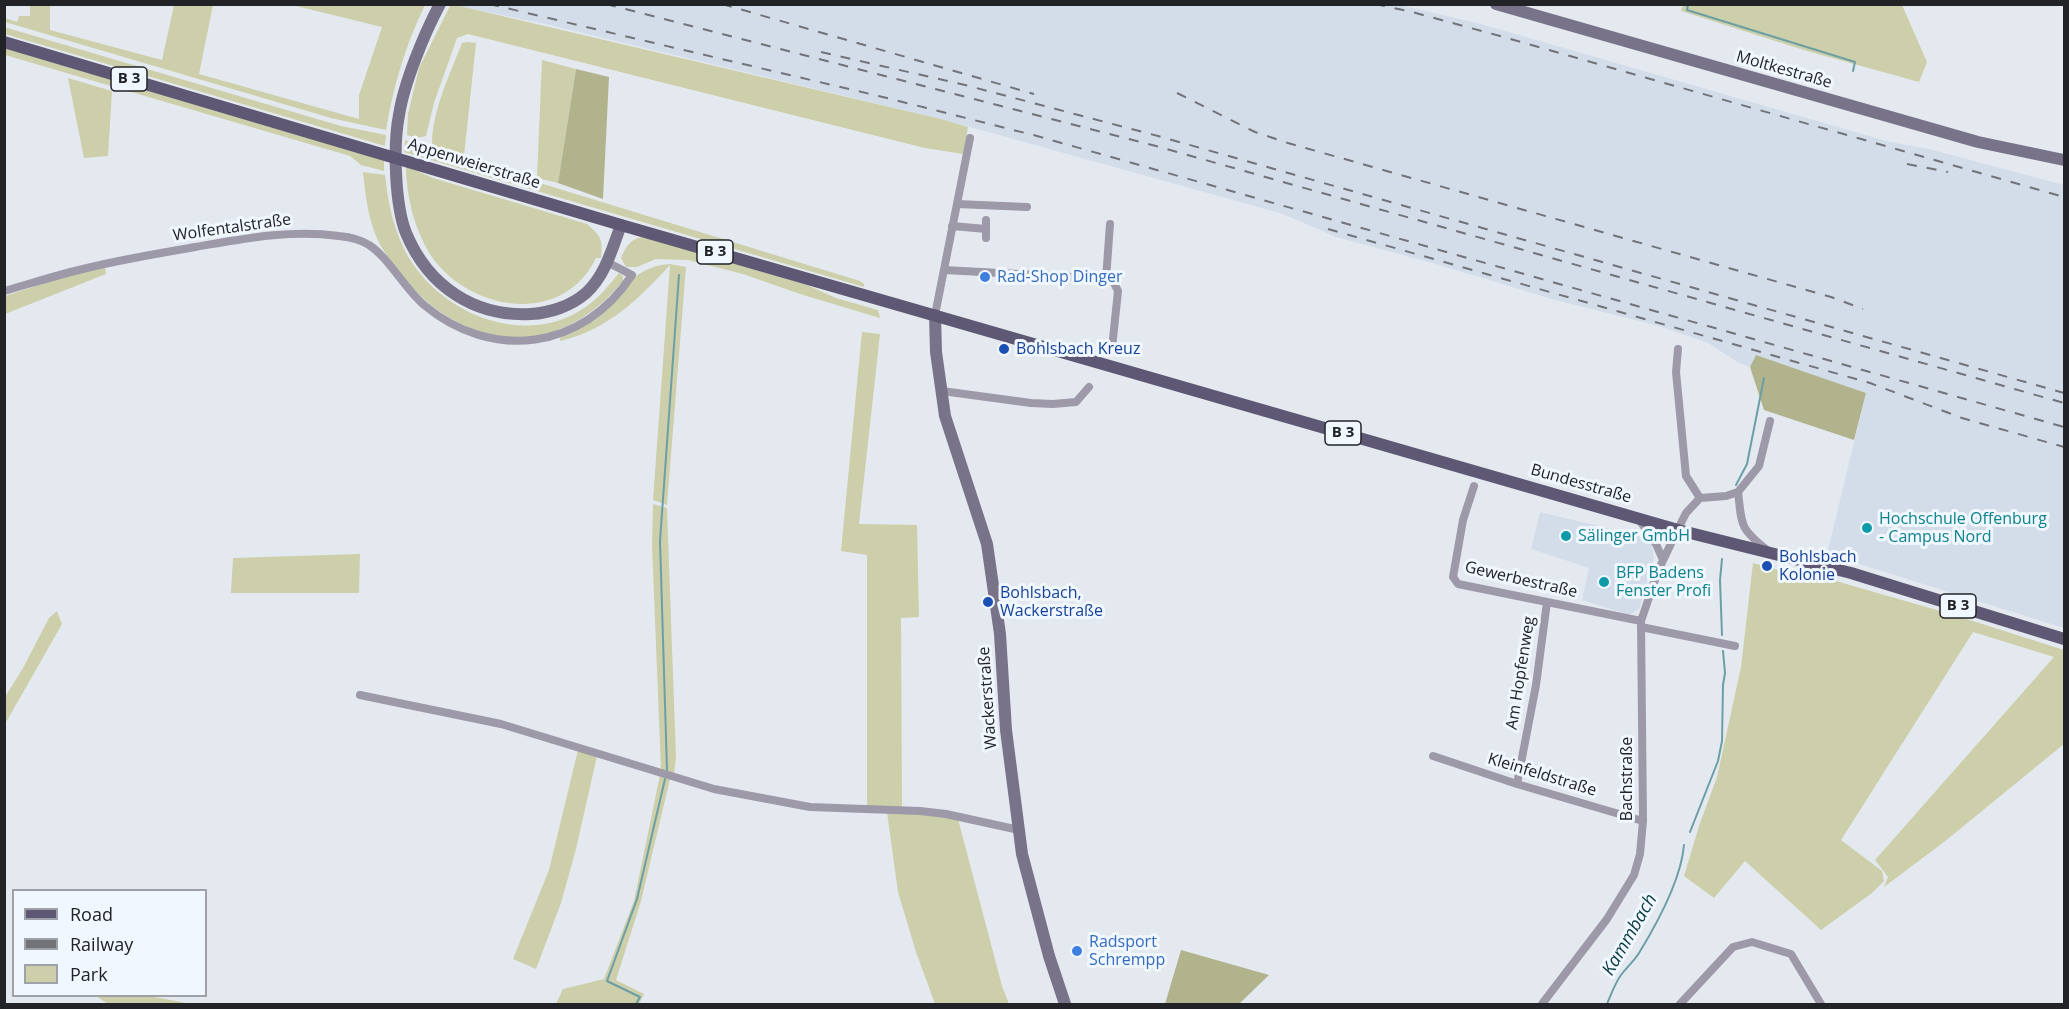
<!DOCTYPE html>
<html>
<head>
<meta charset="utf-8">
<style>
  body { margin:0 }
  #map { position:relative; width:2069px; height:1009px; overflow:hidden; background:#e4e9f0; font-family:"Open Sans",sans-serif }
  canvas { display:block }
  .frame { position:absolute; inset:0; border:6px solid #212326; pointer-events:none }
  .legend { position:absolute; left:12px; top:889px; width:195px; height:108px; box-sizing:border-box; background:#f1f7fe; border:2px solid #9ea2a8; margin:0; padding:8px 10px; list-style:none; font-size:18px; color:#212326 }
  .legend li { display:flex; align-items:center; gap:12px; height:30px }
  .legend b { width:30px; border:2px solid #9ea2a8 }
</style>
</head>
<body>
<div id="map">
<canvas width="2069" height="1009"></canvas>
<div class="frame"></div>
<ul class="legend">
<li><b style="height:8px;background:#5f5874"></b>Road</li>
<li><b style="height:8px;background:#707377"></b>Railway</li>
<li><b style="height:16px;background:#cccfa9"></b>Park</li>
</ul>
</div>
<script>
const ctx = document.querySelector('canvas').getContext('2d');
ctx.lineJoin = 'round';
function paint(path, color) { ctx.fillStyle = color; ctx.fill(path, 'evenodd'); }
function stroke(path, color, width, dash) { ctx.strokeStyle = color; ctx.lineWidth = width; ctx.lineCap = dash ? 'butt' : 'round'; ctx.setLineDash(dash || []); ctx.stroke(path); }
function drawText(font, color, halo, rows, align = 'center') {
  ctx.font = font + ' "Open Sans",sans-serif'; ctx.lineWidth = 6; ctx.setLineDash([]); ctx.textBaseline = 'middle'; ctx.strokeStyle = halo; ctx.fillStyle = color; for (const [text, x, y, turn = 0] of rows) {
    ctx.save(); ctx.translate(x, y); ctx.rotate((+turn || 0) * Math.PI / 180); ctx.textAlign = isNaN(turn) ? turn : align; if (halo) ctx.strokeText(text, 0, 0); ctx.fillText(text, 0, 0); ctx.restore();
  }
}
const built = new Path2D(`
  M453 5H1400L1481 24 1890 142 1929 149 2064 185V628L1827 554 1866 393 1756 355 1750 367 1739 363 1708 343 1659 326 1555 300 1436 264 1336 237 1283 214 945 120 545 24Z
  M1540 512 1632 534H1642L1652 545 1654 558 1639 609 1629 615 1582 600 1589 568 1531 549Z`);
const green = new Path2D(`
  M451 4 945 120 968 127 963 154 925 148 468 34 457 38 434 103 426 136 416 138 407 135 408 114 419 68Z
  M1683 4 1902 5 1927 62 1919 82 1807 51 1681 11Z
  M30 5H50V30L162 60 174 5H213L199 74 359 119V95L382 27 292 5H425C406 44 393 86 386 130L331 118 5 22V18L17 22 19 16H30Z
  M4 27 341 126 386 135 385 146 5 34Z
  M468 42 476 43 464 156 436 148 432 146V142C433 109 450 74 462 43Z
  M4 46 384 158V171L361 165 350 156 5 55Z
  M542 60 576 69 558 183 537 178Z
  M68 78 112 91 108 156 84 158Z
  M405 140 431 152 517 176 860 281 864 284V287L404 152Z
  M406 166 433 178 587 224C601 236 603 239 601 258H596C562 328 467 311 430 254 414 229 406 195 406 166Z
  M363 172 385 175C388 204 394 232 409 258 444 316 528 349 587 306 600 297 609 285 619 273L623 276V281C547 373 443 345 384 251 369 228 366 199 363 172Z
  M642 237 650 238 807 285 836 298 878 310 880 318 800 294 743 274 688 260 656 259 637 267H626L621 258C626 247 629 240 642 237Z
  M670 264 686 267 667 505 653 500 670 265C638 300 607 330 560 341V338C568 334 578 331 585 325 614 303 630 266 670 264Z
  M105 267 106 274 5 314V296L73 274Z
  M862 332 880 334 859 524 917 525 919 617 901 618 902 807 867 806V555L841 551Z
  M653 504 667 508 676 758 674 774 661 770 652 545Z
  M360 554 359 593H231L233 558Z
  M1753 563 1778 570H1792L1808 573 1954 615 2064 650V744L1944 842 1884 887 1888 877 1875 860 2054 657 1973 632 1841 840 1882 871 1884 881 1872 893 1821 930 1745 861 1714 898 1684 876 1699 826 1717 777 1741 667Z
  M57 611 62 624 5 724V697L23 668 49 618Z
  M578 750 597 756 576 849 561 903 536 969 513 959 549 870Z
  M660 775 670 779 641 901 616 980 644 994 639 1004H556L563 989 604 979 634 901Z
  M887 812 916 813 958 819 1002 986 1009 1004H935L916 952 898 892Z
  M96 996H149L192 1004H108Z`);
const forest = new Path2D(`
  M576 69 609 77 603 199 558 183Z
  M1756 355 1866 393 1854 440 1764 410 1750 367Z
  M1181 950 1269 975 1239 1004H1165Z`);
const stream = new Path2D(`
  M1688 4 1687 10 1855 62 1853 71
  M1736 485 1747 464 1764 378
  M1722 559 1720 580 1722 635
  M667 770 660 541 679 275
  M1690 832 1718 761 1722 741 1723 685 1725 673 1723 651
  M636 1004 640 997 607 981 637 899 665 779
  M1607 1004C1611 995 1615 983 1621 975 1627 967 1634 961 1639 953 1658 922 1681 880 1684 845`);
const street = new Path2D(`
  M957 204 1027 207
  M986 220V238
  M952 226 986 229
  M944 270 1112 279 1118 291 1112 348
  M1106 279 1110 224
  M4 291C29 284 54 276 79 270 117 260 156 254 195 247 242 239 290 229 339 236 349 237 360 239 369 245 388 257 405 289 424 305 492 362 583 350 632 275L607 262
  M935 315 970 138
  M1678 349 1676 372 1686 476 1700 498
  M942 391 1031 403 1053 404 1076 402 1089 387
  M1474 486 1463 520 1453 577 1458 584 1641 621
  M1738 492C1742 525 1739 528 1767 550
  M1700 498 1726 496 1738 492 1759 466 1770 421
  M1638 518 1656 544 1663 560
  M1641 627 1735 646
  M360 695 501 724 714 789 810 807 920 811 946 814 1019 830
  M1433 756 1517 784 1643 821
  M1517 784 1536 685 1547 602
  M1542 1004 1607 919 1634 875 1640 854 1643 821 1641 621 1658 571 1675 535 1686 513 1700 498
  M1680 1004 1733 947 1752 942 1791 954 1821 1004`);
const secondary = new Path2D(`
  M440 4C424 34 404 83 399 115 393 146 395 205 406 233 428 286 474 317 531 314 550 313 571 306 586 293 605 276 612 249 621 225
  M1496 4 1978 142 2064 160
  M935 315 936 352 945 416 987 544 1000 634 1006 730 1022 854 1049 956 1065 1004`);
const primary = new Path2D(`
  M4 42 621 225 1678 530 1851 573 2064 639`);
const rail = new Path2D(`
  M489 4 887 98 1037 136 2064 427
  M606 4 1156 146 2064 403
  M722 4 1034 94
  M1375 4 1412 12 1500 36 2064 197
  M821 52 965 85 1158 136 2064 393
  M1177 93 1255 132 1288 143 1831 297 1863 309
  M1907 164 1948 172
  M1328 229 1870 383 1962 418 2064 447`);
const markers = [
  [985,277,6,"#3f7fe0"],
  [1004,349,6,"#1a4fb4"],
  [1867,528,6,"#0f9aa8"],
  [1566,536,6,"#0f9aa8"],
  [1767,566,6,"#1a4fb4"],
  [1604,582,6,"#0f9aa8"],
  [988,602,6,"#1a4fb4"],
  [1077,951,6,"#3f7fe0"]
];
const shields = [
  [129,79,36],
  [715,252,36],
  [1343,433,36],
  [1958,606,36]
];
const shieldNames = [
  ["B 3",129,79],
  ["B 3",715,252],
  ["B 3",1343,433],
  ["B 3",1958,606]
];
const streetNames = [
  ["Moltkestraße",1784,70,16],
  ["Appenweierstraße",474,164,17],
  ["Wolfentalstraße",232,228,-8],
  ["Bundesstraße",1581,484,16],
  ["Gewerbestraße",1521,580,13],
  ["Am Hopfenweg",1521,673,-81],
  ["Wackerstraße",988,698,-94],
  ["Kleinfeldstraße",1542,775,17],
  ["Bachstraße",1627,779,-90]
];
const shopNames = [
  ["Rad-Shop Dinger",997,277],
  ["Radsport",1089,942],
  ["Schrempp",1089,960]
];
const transitNames = [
  ["Bohlsbach Kreuz",1016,349],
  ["Bohlsbach",1779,557],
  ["Kolonie",1779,575],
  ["Bohlsbach,",1000,593],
  ["Wackerstraße",1000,611]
];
const cultureNames = [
  ["Hochschule Offenburg",1879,519],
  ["- Campus Nord",1879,537],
  ["Sälinger GmbH",1578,536],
  ["BFP Badens",1616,573],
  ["Fenster Profi",1616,591]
];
const waterNames = [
  ["Kammbach",1630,935,-60]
];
paint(built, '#d3ddea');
paint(green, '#cccfa9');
paint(forest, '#b0b38c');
stroke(stream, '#6c9ea5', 2);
stroke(street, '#9d99a9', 8);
stroke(secondary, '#79738a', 12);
stroke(primary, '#5f5874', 12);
stroke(rail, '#707377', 2, [10, 10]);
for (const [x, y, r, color] of markers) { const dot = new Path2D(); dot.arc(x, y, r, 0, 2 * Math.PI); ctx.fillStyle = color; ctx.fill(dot); stroke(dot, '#f1f7fe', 2); }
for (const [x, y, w] of shields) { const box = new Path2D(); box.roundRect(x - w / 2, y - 12, w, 24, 4.5); ctx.fillStyle = '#f1f7fe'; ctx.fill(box); stroke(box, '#212326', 1.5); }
drawText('bold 15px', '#212326', null, shieldNames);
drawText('16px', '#212326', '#f1f7fe', streetNames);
drawText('16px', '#366cbe', '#f1f7fe', shopNames, 'left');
drawText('16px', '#164399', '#f1f7fe', transitNames, 'left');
drawText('16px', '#0d838f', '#f1f7fe', cultureNames, 'left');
drawText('italic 18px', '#093a41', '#f1f7fe', waterNames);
</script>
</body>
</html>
